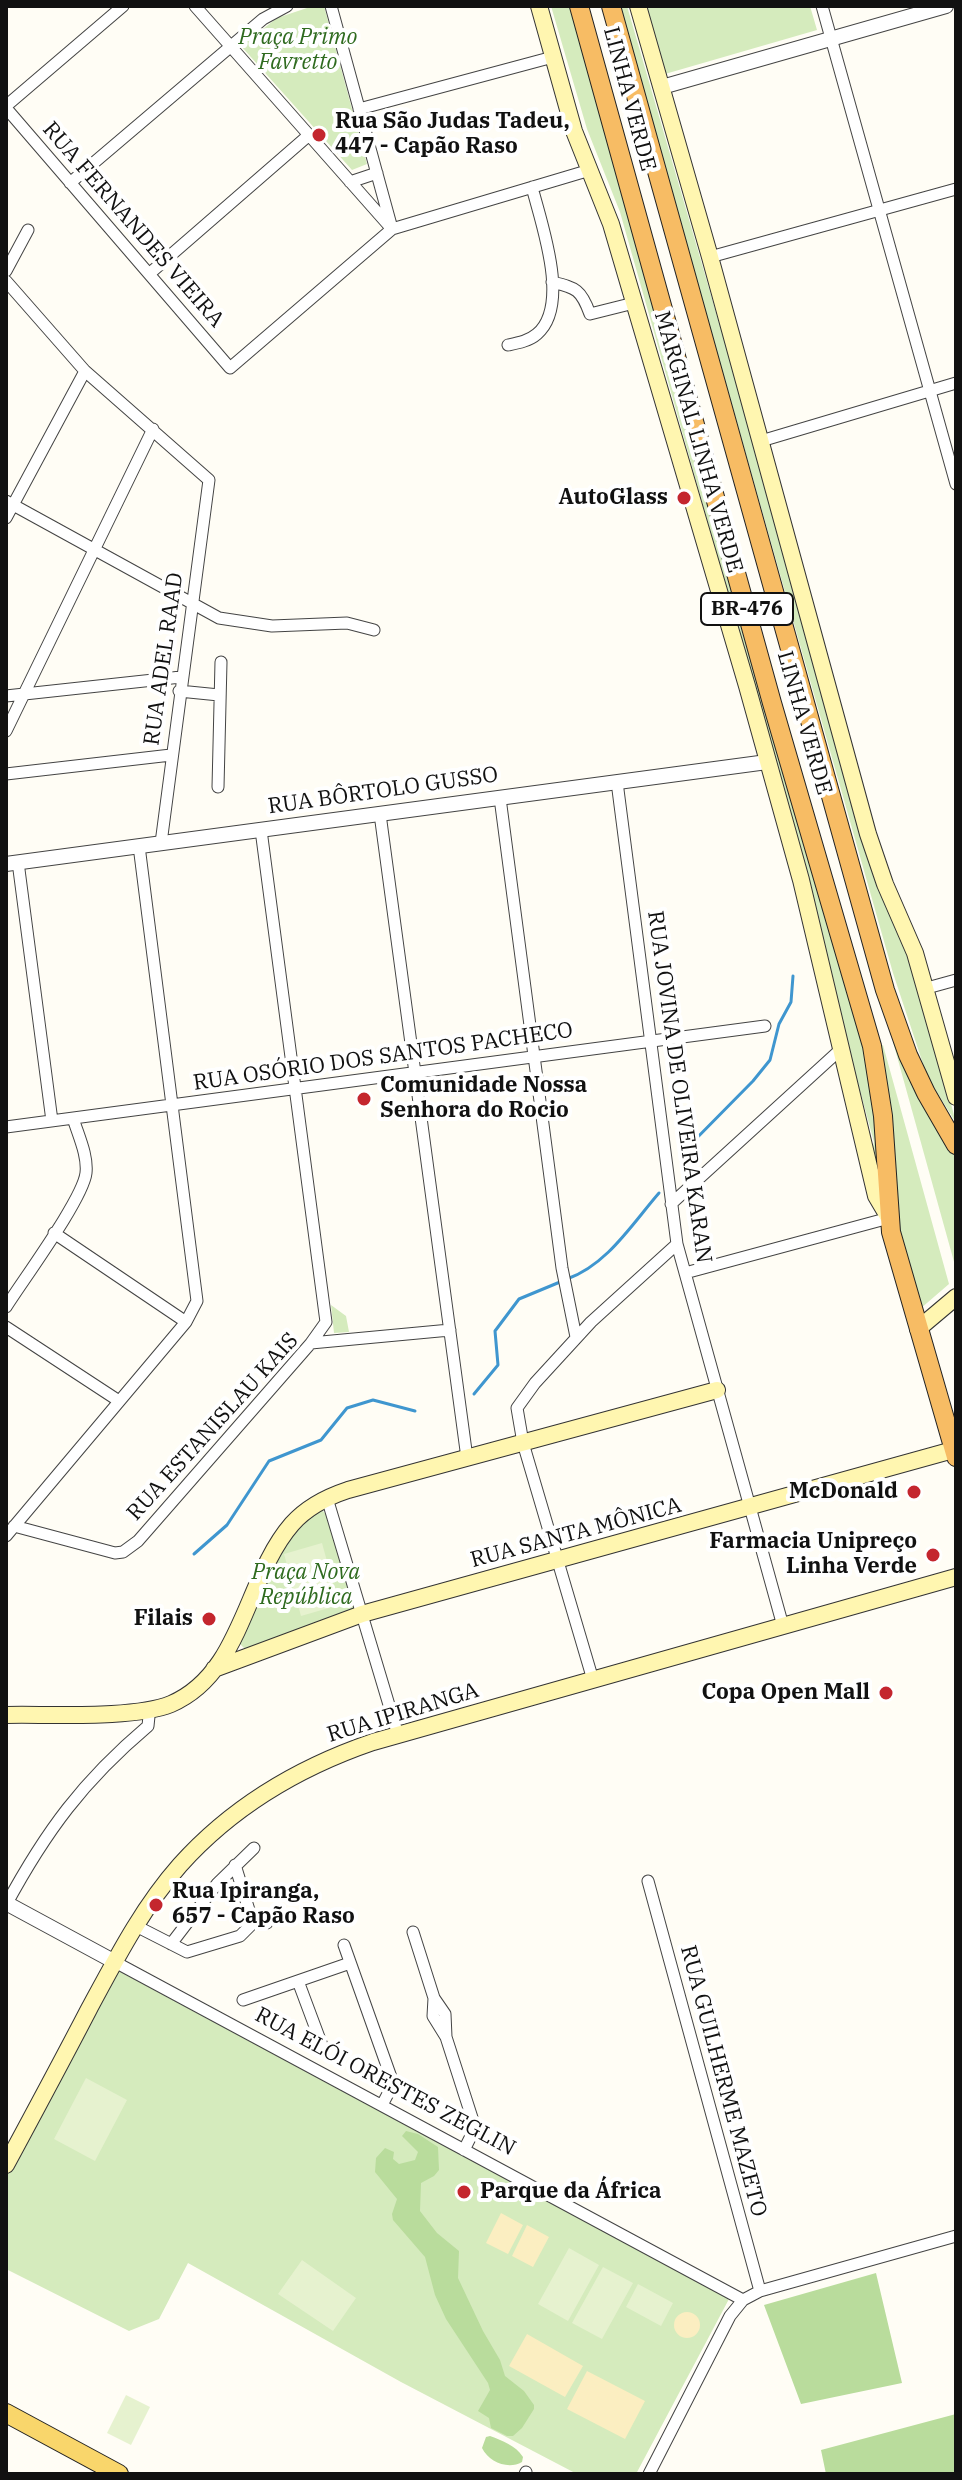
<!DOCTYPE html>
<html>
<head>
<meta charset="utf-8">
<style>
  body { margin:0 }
  #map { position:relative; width:962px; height:2480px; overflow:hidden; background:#fffdf5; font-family:"IBM Plex Serif",serif }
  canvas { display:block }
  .frame { position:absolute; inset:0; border:8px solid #111; pointer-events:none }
</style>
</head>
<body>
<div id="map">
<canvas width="962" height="2480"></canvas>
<div class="frame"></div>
</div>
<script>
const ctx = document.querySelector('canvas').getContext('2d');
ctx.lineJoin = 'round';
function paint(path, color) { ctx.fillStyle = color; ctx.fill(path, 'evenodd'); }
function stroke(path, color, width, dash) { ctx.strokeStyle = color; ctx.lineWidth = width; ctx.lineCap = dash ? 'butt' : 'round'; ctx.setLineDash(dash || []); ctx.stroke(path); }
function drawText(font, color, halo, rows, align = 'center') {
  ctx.font = font + ' "IBM Plex Serif",serif'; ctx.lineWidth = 8; ctx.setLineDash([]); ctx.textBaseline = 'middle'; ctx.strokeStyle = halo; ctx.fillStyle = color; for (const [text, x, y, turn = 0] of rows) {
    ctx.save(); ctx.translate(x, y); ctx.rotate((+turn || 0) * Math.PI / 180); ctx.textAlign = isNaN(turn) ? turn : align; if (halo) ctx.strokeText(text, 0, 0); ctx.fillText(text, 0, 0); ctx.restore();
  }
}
const green = new Path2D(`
  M313 6H324L367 164 352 170 241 46 277 18Z
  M551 6H571L864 1047 875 1111 878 1184 872 1151 874 1142 828 974 800 848 620 212 587 129Z
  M619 6H627L794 581 903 939 923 996 956 1123 927 1076 893 973Z
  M646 6H810L817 30 665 74Z
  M896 1041 927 1107 956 1159V1269L893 1042Z
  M883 1045 949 1284 920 1309 899 1230 879 1046Z
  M331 1305 346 1316 349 1332 334 1333Z
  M317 1510 323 1511 329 1518 354 1610 246 1650 238 1642 285 1541Z
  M117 1970 729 2299 636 2474H577L401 2382 188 2263 159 2319 129 2331 6 2269V2175Z`);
const forest = new Path2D(`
  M406 2131 418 2134 438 2147 439 2170 434 2176 421 2183 420 2211 437 2233 459 2251 458 2278 483 2331 500 2360 505 2376 524 2391 534 2405V2409L522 2428 513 2436H507L491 2428 489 2418 478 2411 490 2390 488 2383 446 2319 435 2295 425 2257 393 2220 392 2214 397 2199 375 2172 376 2158 385 2148 394 2152 393 2159 399 2164 415 2160 418 2152 402 2136Z
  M876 2273 902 2383 801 2404 764 2305Z
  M956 2414V2474H826L821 2450Z
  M490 2436C503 2441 515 2445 523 2457L522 2462C508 2470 489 2462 482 2448L486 2437Z`);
const sand = new Path2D(`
  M501 2213 523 2225 508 2254 486 2243Z
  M527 2225 549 2237 533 2267 512 2256Z
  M674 2325a13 13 0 1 1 26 0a13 13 0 1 1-26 0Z
  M527 2334 583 2366 565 2397 509 2366Z
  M587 2371 645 2401 625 2439 567 2409Z`);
const pitch = new Path2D(`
  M322 1543 339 1605 301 1616 284 1554Z
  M86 2078 127 2100 95 2161 54 2139Z
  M569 2248 599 2265 568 2321 538 2304Z
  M302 2260 356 2298 333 2331 278 2294Z
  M603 2267 633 2283 602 2339 572 2323Z
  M638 2284 673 2303 661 2326 626 2307Z
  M126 2395 150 2407 131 2445 107 2433Z`);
const stream = new Path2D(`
  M682 1153 753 1081 770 1060 779 1024 791 1002 793 976
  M567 1279C607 1265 632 1224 659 1193
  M474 1394 498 1365 495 1331 519 1299 560 1282
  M194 1554 227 1525 269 1461 321 1440 347 1408 373 1400 415 1411`);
const minor = new Path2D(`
  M195 6 392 229
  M331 6 391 225
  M822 6 956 484
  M6 106 123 6
  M6 108 230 368 392 229 590 170
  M359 109 553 57
  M350 182 377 173
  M70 183 263 19 287 6
  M710 257 956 189
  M6 271 28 230
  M149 274 309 135
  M6 281 85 371 209 480 161 843
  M552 282C576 288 581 289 590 314L634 303
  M508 345C518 343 529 341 537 334 571 305 541 223 532 187
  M761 441 956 383
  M6 501 219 618 272 626 347 623 374 630
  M6 518 85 371
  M179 691 219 695
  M6 696 181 677
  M6 731 153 429
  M6 774 171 755
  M617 782 677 1244 783 1626
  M218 787 221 662
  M500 798 562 1268 576 1337
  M380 814 467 1458
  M261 830 326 1322 311 1343
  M18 862 52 1121
  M927 988 956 980
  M6 1127 765 1026
  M671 1204 841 1049
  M54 1233 186 1322
  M685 1273 889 1218
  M6 1307C23 1280 83 1199 86 1173 88 1155 78 1135 73 1118
  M6 1327 119 1401
  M327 1498 398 1735
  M14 1526 115 1553 123 1552 138 1541 311 1343 450 1330
  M6 1536 186 1322 197 1301 139 846
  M593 1680 523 1443 517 1408 535 1383 591 1322 677 1244
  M648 1881 760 2291
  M6 1905C46 1831 83 1781 148 1726L149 1716 142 1711
  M253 1923H267
  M136 1926 187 1952 240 1936 253 1923 235 1865
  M413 1932 434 1998 445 2014 446 2037
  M171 1944 217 1884 254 1848
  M344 1945 392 2080 391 2088 382 2105
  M115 1962 743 2300
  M298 1981 323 2048
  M434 1998 433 2016 446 2037 474 2124 473 2132 464 2150
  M243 2000 350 1963
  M525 2474 526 2472
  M649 2474 730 2316 743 2300 760 2291 956 2236`);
const tertiary = new Path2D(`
  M662 87 946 6
  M6 864 767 762
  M6 1903 115 1962`);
const secondary = new Path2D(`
  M539 6 574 131 611 224 747 686 801 880 876 1196 889 1218
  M638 6 710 257 868 834 885 884 915 953 956 1097
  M918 1329 956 1297
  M214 1669 362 1614 953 1450
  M6 1715C48 1714 135 1719 171 1704 243 1673 245 1578 292 1524 307 1507 327 1497 348 1490L717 1390
  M6 2165C34 2113 62 2061 89 2009 116 1959 142 1908 180 1865 232 1807 300 1767 373 1742L956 1577`);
const primary = new Path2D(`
  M6 2413 119 2474`);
const trunk = new Path2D(`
  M579 6 772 703 872 1046 883 1116 891 1232 956 1457
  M611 6 885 990 908 1055 926 1093 956 1145`);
const markers = [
  [319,135,8,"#c4262e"],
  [684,498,8,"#c4262e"],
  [364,1099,8,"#c4262e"],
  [914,1492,8,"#c4262e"],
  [933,1555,8,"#c4262e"],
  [209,1619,8,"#c4262e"],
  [886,1693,8,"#c4262e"],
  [156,1905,8,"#c4262e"],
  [464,2192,8,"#c4262e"]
];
const shields = [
  [747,609,92]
];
const shieldNames = [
  ["BR-476",747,609]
];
const parkNames = [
  ["Praça Primo",298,38],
  ["Favretto",298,63],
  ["Praça Nova",306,1573],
  ["República",306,1598]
];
const streetNames = [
  ["LINHA VERDE",629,99,75],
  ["RUA FERNANDES VIEIRA",133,225,49],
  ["MARGINAL LINHA VERDE",698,442,74],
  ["RUA ADEL RAAD",164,659,-82],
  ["LINHA VERDE",804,723,74],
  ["RUA BÔRTOLO GUSSO",383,791,-8],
  ["RUA OSÓRIO DOS SANTOS PACHECO",383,1057,-8],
  ["RUA JOVINA DE OLIVEIRA KARAN",679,1087,82],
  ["RUA ESTANISLAU KAIS",213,1427,-48],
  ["RUA SANTA MÔNICA",576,1533,-15],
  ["RUA IPIRANGA",403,1713,-17],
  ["RUA GUILHERME MAZETO",723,2081,75],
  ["RUA ELÓI ORESTES ZEGLIN",385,2082,28]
];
const poiNames = [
  ["Rua São Judas Tadeu,",335,122,"left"],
  ["447 - Capão Raso",335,147,"left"],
  ["AutoGlass",668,498],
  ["Comunidade Nossa",380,1086,"left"],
  ["Senhora do Rocio",380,1111,"left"],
  ["McDonald",898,1492],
  ["Farmacia Unipreço",917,1542],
  ["Linha Verde",917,1567],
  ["Filais",193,1619],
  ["Copa Open Mall",870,1693],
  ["Rua Ipiranga,",172,1892,"left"],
  ["657 - Capão Raso",172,1917,"left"],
  ["Parque da África",480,2192,"left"]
];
paint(green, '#d5ebbd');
paint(forest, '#b9dc9c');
paint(sand, '#fbeec1');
paint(pitch, '#e6f2cf');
stroke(stream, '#3f96cf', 3);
stroke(minor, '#444', 13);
stroke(tertiary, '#444', 16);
stroke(secondary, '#333', 18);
stroke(primary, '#222', 20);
stroke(trunk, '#222', 20);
stroke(minor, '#fff', 11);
stroke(tertiary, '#fff', 14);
stroke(secondary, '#fff6b0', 16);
stroke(primary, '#f9d66b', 18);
stroke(trunk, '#f7bc64', 18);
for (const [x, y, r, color] of markers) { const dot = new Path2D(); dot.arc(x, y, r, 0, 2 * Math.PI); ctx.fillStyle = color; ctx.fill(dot); stroke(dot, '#fff', 3); }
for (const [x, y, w] of shields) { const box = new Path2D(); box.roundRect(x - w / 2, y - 16, w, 32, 6); ctx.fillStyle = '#fff'; ctx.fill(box); stroke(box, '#111', 2); }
drawText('bold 20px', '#111', null, shieldNames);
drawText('italic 22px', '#2f6b1f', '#fff', parkNames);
drawText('22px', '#111', '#fff', streetNames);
drawText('bold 22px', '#111', '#fff', poiNames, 'right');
</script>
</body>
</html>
